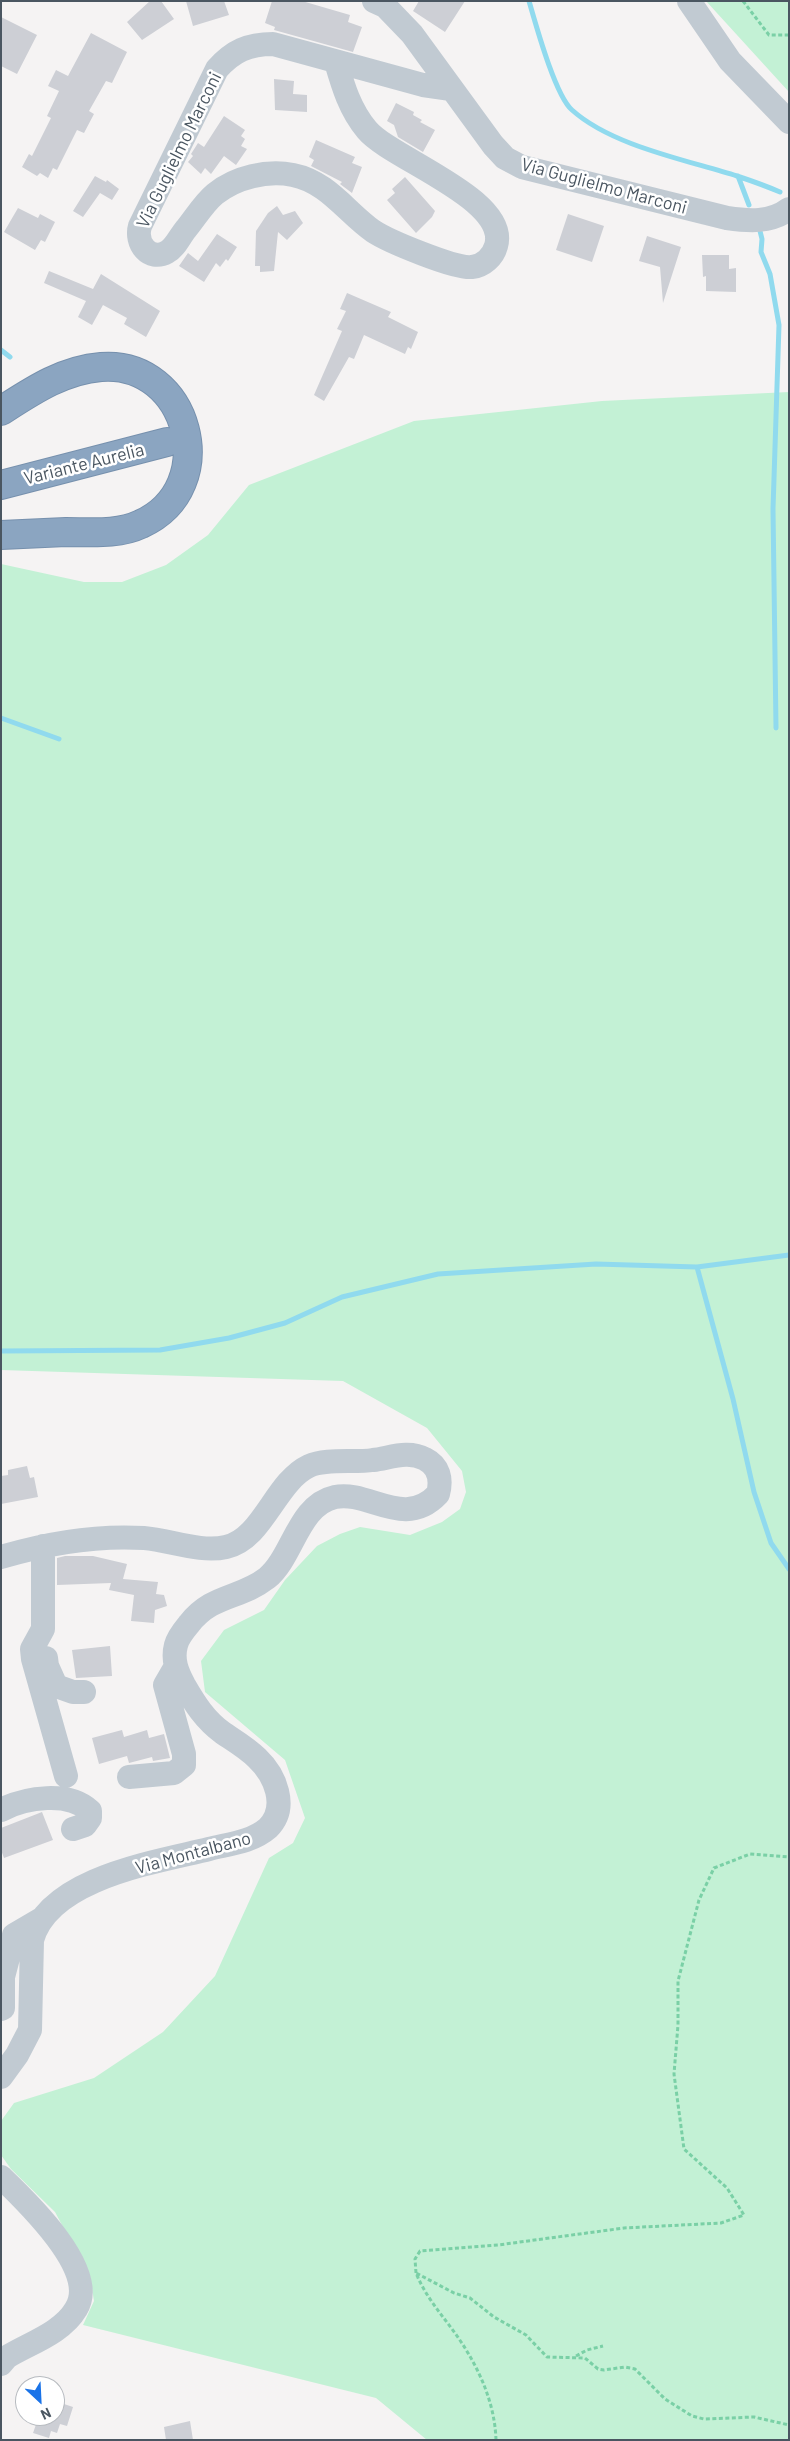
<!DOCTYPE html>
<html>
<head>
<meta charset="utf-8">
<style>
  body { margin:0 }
  #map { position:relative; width:790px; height:2441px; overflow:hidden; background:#f5f3f3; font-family:Barlow,sans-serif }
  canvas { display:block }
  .frame { position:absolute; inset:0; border:2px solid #4a5661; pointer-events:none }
  .north { position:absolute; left:15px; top:2376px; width:50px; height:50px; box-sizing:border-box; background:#fff; border:1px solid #b7bbc0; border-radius:50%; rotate:155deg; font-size:14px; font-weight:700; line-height:20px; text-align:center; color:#4a5661 }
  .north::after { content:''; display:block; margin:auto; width:18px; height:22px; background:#1a73e8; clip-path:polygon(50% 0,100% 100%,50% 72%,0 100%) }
</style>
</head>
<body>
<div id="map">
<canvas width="790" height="2441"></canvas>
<div class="frame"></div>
<div class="north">N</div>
</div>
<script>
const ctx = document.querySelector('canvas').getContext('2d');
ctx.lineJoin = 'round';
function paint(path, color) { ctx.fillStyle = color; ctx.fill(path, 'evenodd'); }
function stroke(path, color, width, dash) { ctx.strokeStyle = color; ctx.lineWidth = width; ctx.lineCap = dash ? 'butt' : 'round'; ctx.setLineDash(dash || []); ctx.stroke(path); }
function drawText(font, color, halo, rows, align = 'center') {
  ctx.font = font + ' Barlow,sans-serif'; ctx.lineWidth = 5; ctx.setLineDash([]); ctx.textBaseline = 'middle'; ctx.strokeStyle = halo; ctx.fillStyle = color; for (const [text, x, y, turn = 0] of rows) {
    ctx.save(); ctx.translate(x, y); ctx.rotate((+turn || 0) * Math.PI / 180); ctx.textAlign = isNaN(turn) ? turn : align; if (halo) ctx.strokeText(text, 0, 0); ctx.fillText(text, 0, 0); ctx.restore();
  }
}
const green = new Path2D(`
  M706 1H789V92Z
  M789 392V2440H427L376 2398 83 2325 94 2301 90 2277 55 2212 11 2169 1 2155V2121L14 2103 94 2078 163 2032 215 1976 269 1858 293 1843 305 1818 285 1760 205 1692 201 1661 224 1630 264 1610 285 1580 317 1546 340 1534 360 1527 410 1535 442 1522 460 1509 466 1492 462 1471 427 1428 343 1381 1 1370V564L84 582H122L166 565 208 535 249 485 414 421 602 401Z`);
const stream = new Path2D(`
  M529 1C536 25 555 95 572 110 612 146 687 160 737 176 752 181 766 186 780 192
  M738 176 749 205
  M760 231 762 239 761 252 770 274 779 325 773 509 776 728
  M1 350 10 357
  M1 718 59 739
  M697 1267 733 1399 754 1492 771 1543 789 1569
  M1 1351 160 1350 229 1338 285 1323 342 1297 438 1274 596 1264 697 1267 789 1255`);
const building = new Path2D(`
  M150 1H161L174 19 142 40 127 22Z
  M186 1H224L229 15 193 26Z
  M272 1H302L350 15 348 22 362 27 353 52 274 30 275 27 265 23Z
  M419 1H465L445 32 413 11Z
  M1 17 37 35 17 74 1 66Z
  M91 33 127 52 112 83 106 81 89 111 94 114 84 133 77 130 57 170 53 168 48 178 40 173 37 176 22 167 29 154 32 156 51 118 47 116 59 91 48 86 56 70 68 76Z
  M274 79 294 81 293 94 307 95V112L275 110Z
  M396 103 414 112 413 115 422 120 420 122 435 130 423 152 398 137 394 125 387 121Z
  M224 116 245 130 241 136 245 139 241 146 247 149 236 165 224 156 211 174 205 168 201 174 188 162 193 156 191 154 198 143 204 147Z
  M316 140 355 157 352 163 362 167 352 193 340 184 342 182 311 166 314 160 309 157Z
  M95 176 106 182 107 180 119 189 112 200 100 193 83 217 73 211Z
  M405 177 435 211 432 217 416 233 387 200 395 193 392 189Z
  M277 206 283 215 295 211 303 223 287 240 278 232 274 271 260 272V266H255L256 231 268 213Z
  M18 208 38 218 40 214 55 222 45 242 41 240 35 250 4 232Z
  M568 214 604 226 592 262 556 250Z
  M217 234 237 247 228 261 226 259 220 267 216 263 204 282 179 266 188 253 198 261Z
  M647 236 681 247 663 303 660 267 639 261Z
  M702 255H729V269L736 268V292L706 291V276L703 277Z
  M49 271 93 289 101 274 160 311 146 337 124 324 127 318 103 305 92 325 78 317 86 301 44 283Z
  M347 293 391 312 388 317 418 332 411 349 408 347 405 354 364 335 354 359 349 357 324 401 314 395 342 331 337 329 346 311 340 309Z
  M27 1466 30 1478 34 1477 38 1497 1 1504V1476L8 1475V1470Z
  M65 1556H93L127 1564 123 1579 158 1582 156 1594 164 1595 167 1606 155 1610 154 1623 131 1621 134 1595 109 1590 111 1583 57 1585V1558Z
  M110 1646 112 1676 76 1678 72 1650Z
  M122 1730 124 1737 147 1730 149 1738 164 1734 170 1758 153 1761 152 1757 129 1763 127 1756 99 1764 92 1738Z
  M42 1812 53 1840 4 1858 1 1850V1828Z
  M55 2401 73 2407 67 2426 60 2424 57 2433 51 2431 49 2438 33 2433 39 2416H55Z
  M190 2421 193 2440H166L164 2427Z`);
const path = new Path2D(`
  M743 1 769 35H789
  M416 2273 415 2259 420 2251 498 2245 624 2228 721 2223 744 2215 727 2188 684 2149 674 2074 678 2025V1981L699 1900 714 1868 750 1854 789 1857
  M576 2356 587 2350 603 2346
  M496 2440C495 2409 484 2380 468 2353 452 2325 428 2303 416 2273L454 2293 470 2298 494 2317 526 2335 547 2357 585 2358 598 2369 604 2370 625 2367 635 2369 665 2399 692 2416 704 2419 754 2417 789 2425`);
const minor = new Path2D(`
  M374 1 385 6 412 34 493 145 505 158 522 167 727 218C748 221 771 223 789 209
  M689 1 730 61 789 122
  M336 62C343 86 350 110 367 130 391 159 510 199 496 246 493 257 483 266 472 267 455 269 388 241 373 231 346 212 328 182 293 175 267 170 236 177 215 194 204 203 195 218 186 229 180 236 175 248 167 252 149 262 135 243 140 226L217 69C233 51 248 44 273 44L423 85 451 89
  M43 1546V1629L32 1649 33 1659 66 1776
  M1 1557C48 1543 95 1535 144 1538 170 1540 200 1553 226 1547 263 1539 275 1482 309 1466 327 1458 354 1463 373 1460 390 1458 408 1450 425 1459 439 1466 442 1479 438 1494 404 1530 369 1490 335 1497 298 1505 293 1557 267 1578 240 1599 212 1594 189 1624 184 1630 178 1637 176 1645 172 1660 177 1672 184 1685 195 1704 205 1720 223 1733 235 1741 247 1748 257 1758 275 1775 289 1807 268 1828 252 1842 229 1844 209 1849 156 1862 49 1878 32 1940L30 2030 17 2055 1 2077
  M46 1658 47 1666 56 1686 73 1692H84
  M129 1777 174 1773 184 1765V1754L165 1685 176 1666
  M1 1810C26 1797 69 1791 90 1811V1818L85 1825 73 1829
  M1 2009 3 2008V1977L14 1935 43 1918
  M1 2177C26 2201 100 2271 76 2309 62 2333 30 2343 7 2357L1 2364`);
const highway = new Path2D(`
  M1 411C32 391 63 370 101 367 189 360 223 487 141 524 118 535 91 532 66 532 44 533 23 534 1 535
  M1 485 167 442`);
const streetNames = [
  ["Via Guglielmo Marconi",179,150,-64],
  ["Via Guglielmo Marconi",604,186,15],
  ["Variante Aurelia",84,464,-14],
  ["Via Montalbano",193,1853,-15]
];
paint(green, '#c3f1d5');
stroke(stream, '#90daee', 5);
paint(building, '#cdcfd5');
stroke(highway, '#7690ad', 30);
stroke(path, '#7ad0a6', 3, [4, 2.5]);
stroke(minor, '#c1cad2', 24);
stroke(highway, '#8ba5c1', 28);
drawText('18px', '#4a5661', '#fff', streetNames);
</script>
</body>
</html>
